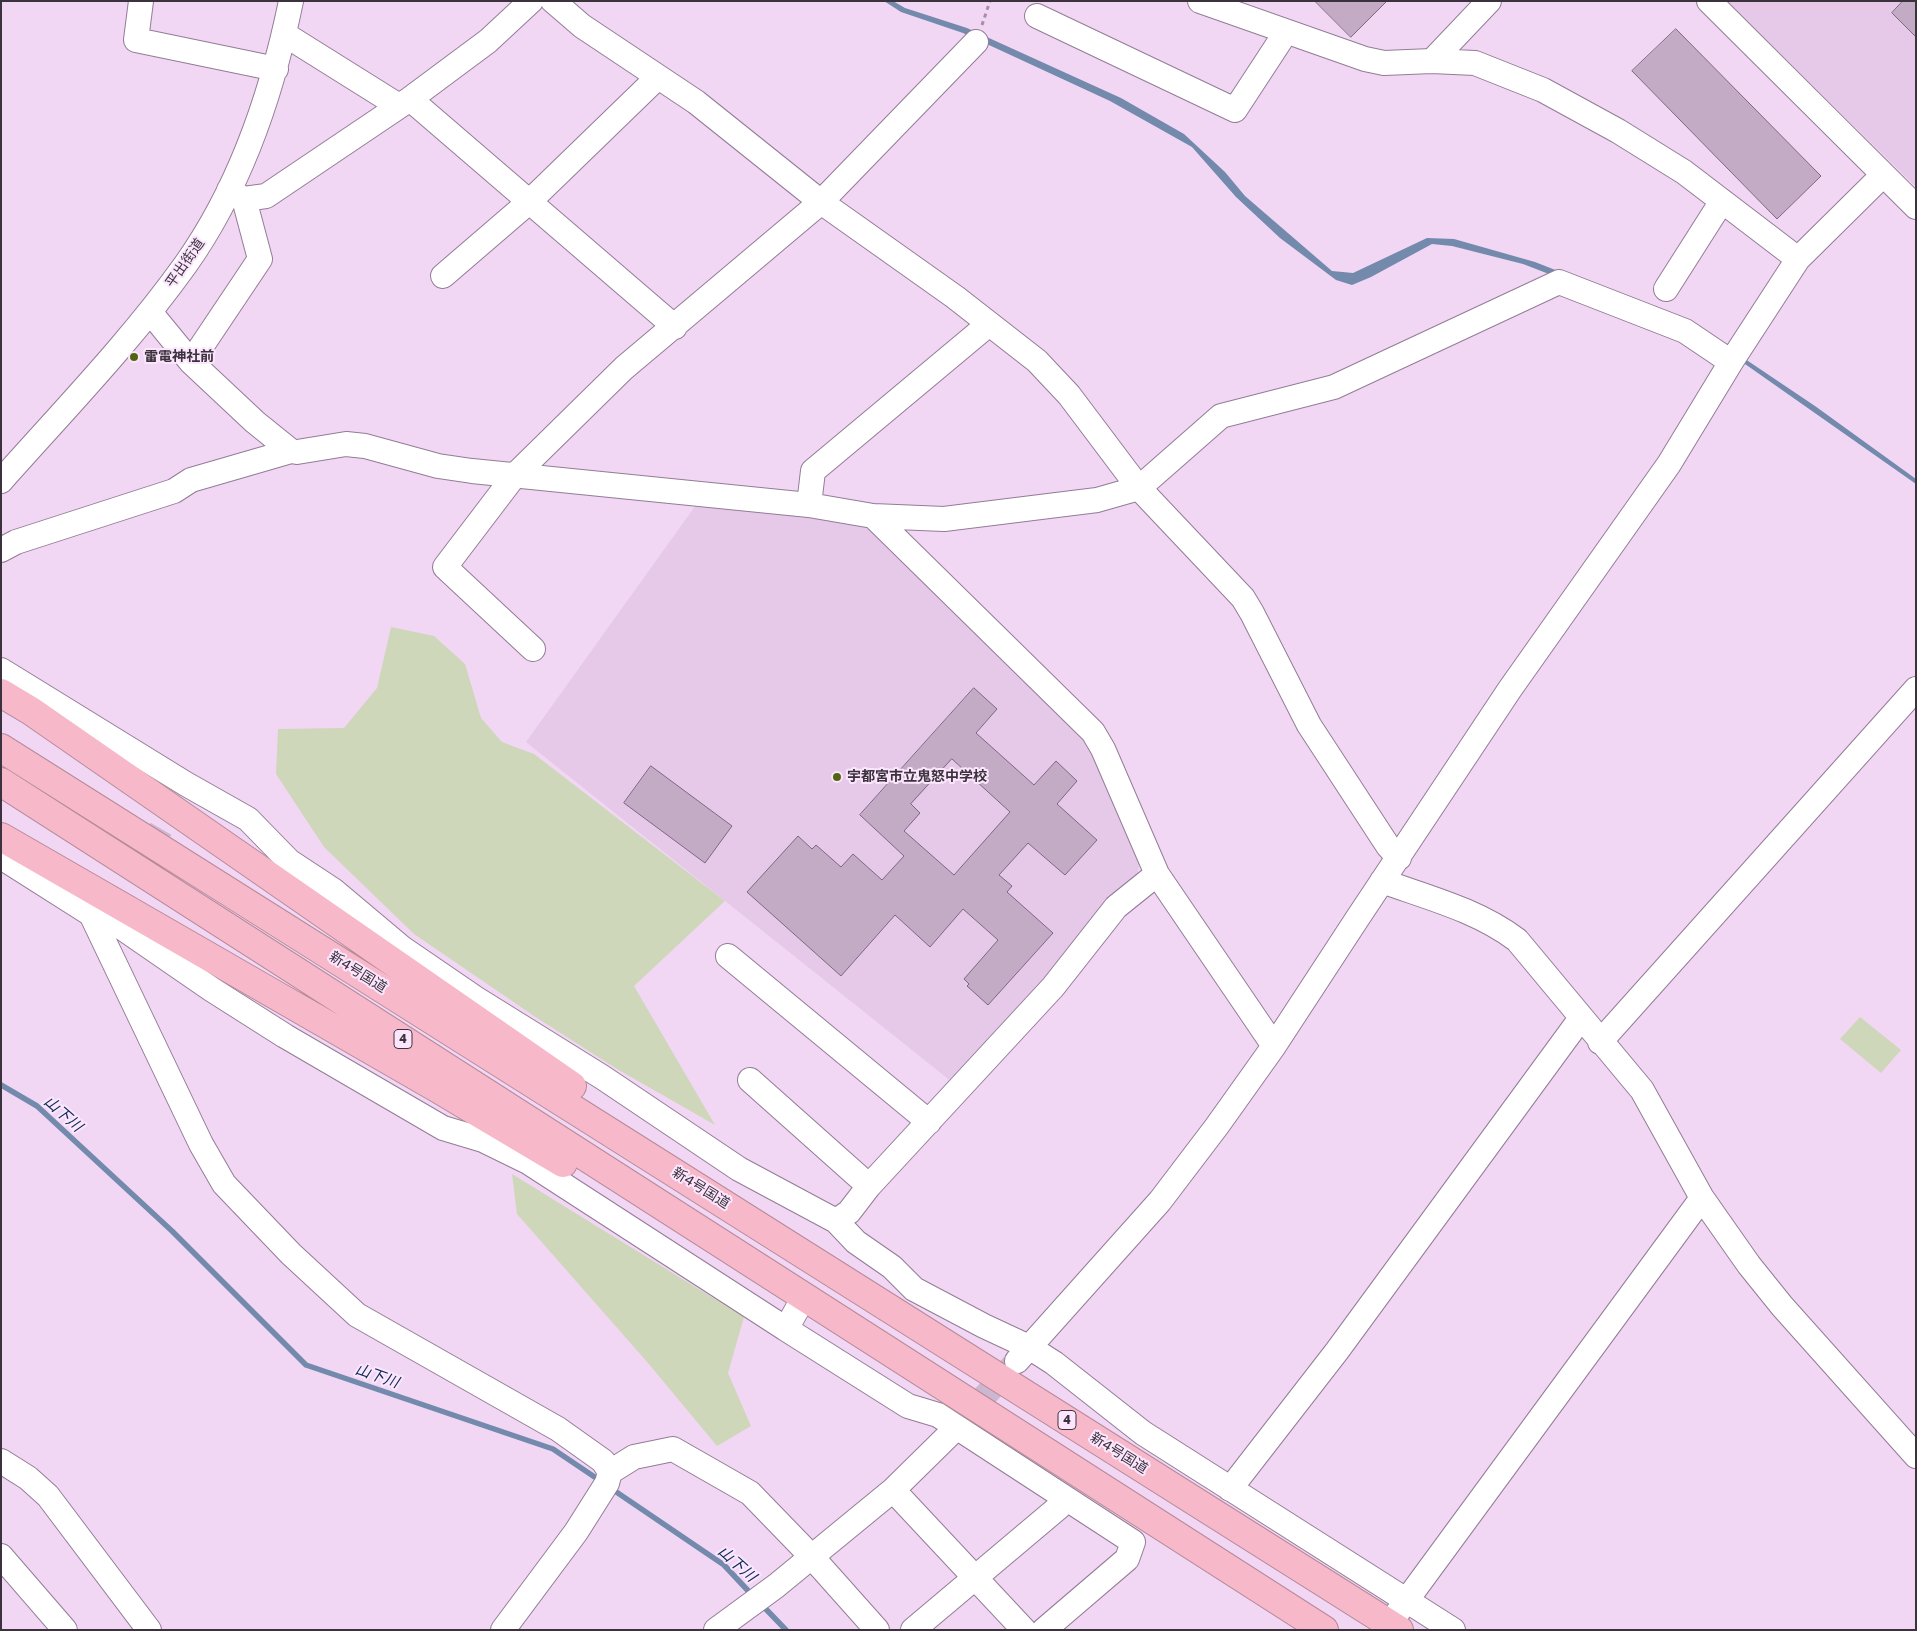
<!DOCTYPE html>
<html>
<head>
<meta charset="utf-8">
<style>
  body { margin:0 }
  #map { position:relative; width:1917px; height:1631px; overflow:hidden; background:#f1d7f4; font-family:"Golos Text",sans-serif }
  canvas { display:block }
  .frame { position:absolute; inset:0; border:2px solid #3c323d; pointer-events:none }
</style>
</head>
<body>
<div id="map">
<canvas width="1917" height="1631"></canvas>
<div class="frame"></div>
</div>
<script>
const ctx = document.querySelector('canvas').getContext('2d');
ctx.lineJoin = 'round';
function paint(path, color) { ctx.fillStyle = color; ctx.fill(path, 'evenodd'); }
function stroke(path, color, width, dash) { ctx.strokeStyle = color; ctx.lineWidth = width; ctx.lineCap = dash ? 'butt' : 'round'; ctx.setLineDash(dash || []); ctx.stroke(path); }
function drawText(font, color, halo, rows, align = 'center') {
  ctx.font = font + ' "Golos Text","Noto Sans JP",sans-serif'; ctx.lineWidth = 4; ctx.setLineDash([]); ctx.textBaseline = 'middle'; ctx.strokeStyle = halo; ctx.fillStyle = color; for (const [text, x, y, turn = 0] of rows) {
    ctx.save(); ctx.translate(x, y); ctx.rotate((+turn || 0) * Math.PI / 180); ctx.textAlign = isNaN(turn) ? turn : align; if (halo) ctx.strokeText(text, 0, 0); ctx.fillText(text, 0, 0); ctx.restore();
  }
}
const built = new Path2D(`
  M1727 1H1916V187Z
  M696 505 864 522 1087 743 1140 859 1137 876 1103 904 1042 983 952 1082 526 742Z`);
const green = new Path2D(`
  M391 627 434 636 465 664 481 718 502 742 534 754 725 901 634 986 715 1125 617 1069 534 1016 414 934 324 847 276 774 278 729 344 728 377 688Z
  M1860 1017 1901 1050 1881 1073 1840 1039Z
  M512 1174 744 1317 728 1373 751 1426 717 1446 648 1363 517 1214Z`);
const water = new Path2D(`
  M884 1H893L905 8 967 28 1121 98 1184 134 1225 172 1245 196 1332 271 1353 273 1427 238 1454 239 1535 262 1693 324 1815 406 1916 479V484L1745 364 1689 328 1523 264 1452 246 1432 244 1371 277 1352 285 1336 280 1280 238 1236 197 1192 147 1110 101 963 33 901 12Z`);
const stream = new Path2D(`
  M1 1085 37 1106 172 1231 306 1365 553 1449 602 1482
  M609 1487 724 1565 753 1596
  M761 1604 786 1630`);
const building = new Path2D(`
  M1315 1H1387L1351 37Z
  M1903 1H1916V37L1892 13Z
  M1676 29 1821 176 1777 219 1632 71Z
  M974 688 997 709 976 733 1034 785 1056 761 1077 781 1057 804 1097 840 1065 875 1028 843 999 875 1012 886 1007 892 1053 933 988 1005 967 986 969 984 964 979 998 940 963 909 930 947 895 915 841 976 747 892 798 836 812 849 816 845 841 867 853 854 882 880 904 856 860 815ZM952 759 1010 812 954 875 904 831 920 813 911 804Z
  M651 766 732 826 705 863 624 803Z`);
const minorTunnel = new Path2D(`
  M113 912 181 794
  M952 1432 1013 1365`);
const path = new Path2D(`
  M982 25 990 1`);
const minor = new Path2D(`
  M141 1 136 40 276 69
  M553 1 582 26 696 102 821 202 955 297 1037 361 1069 395 1139 488 1243 598 1252 613 1309 725 1388 846 1399 858
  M1200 1 1365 59 1384 63 1432 61 1475 63 1543 90 1618 131 1684 172 1798 259
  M1709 1 1916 207
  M1037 16 1235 110 1286 32
  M284 34 399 106
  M1432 61 1489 1
  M410 99 675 327
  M229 190 244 199 266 196 410 99 488 41 531 1
  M443 276 529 202 658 77
  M1666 289 1722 201
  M150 312 191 362 255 422 291 451
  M191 362 260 259 244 199
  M1 481C64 410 131 341 186 264 241 186 272 94 291 1
  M809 505 813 471 989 324
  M873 516 1093 732 1103 749 1157 874 1274 1046
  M1 550 16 542 174 491 191 480 291 451 297 452 346 444 365 446 438 466 472 471 809 505 873 516 944 519 1097 500 1139 488 1221 416 1334 387 1559 282 1685 331 1731 362
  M533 649 445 567 515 475 624 368 821 202 976 42
  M1 670 186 784 248 819 289 861 333 890 402 948 475 998 602 1077 739 1169 836 1221 856 1242 892 1267 914 1289 984 1326 1029 1347 1054 1363 1143 1433 1453 1630
  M1 857 91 914 201 1144 224 1184 291 1254 357 1315 558 1429 603 1461 610 1472 607 1483 576 1532 503 1630
  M1382 881C1429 898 1477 910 1517 940L1642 1090 1702 1198 1398 1612
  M108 918 211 989 285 1036 443 1128 483 1140 528 1162 786 1329
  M728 956 929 1122
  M1600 1042 1916 689
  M750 1080 869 1186
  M1702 1198 1749 1265 1782 1306 1916 1456
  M836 1221 849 1212 869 1186 1053 987 1116 907 1157 874
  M804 1297 786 1329 908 1406 938 1415 1133 1542 1127 1559 1044 1630
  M1017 1361 1160 1201 1217 1126 1274 1046 1357 919 1510 689 1669 464 1731 362 1798 259 1883 175
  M1 1461 28 1478 48 1496 149 1630
  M610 1472 634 1457 673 1449 750 1493 812 1557 877 1630
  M1230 1489 1337 1351 1581 1018
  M893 1490 1024 1630
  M1 1556 65 1630
  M716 1630 776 1586 893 1490 952 1432
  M913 1630 1059 1507 1065 1499`);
const highway = new Path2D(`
  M1 693 31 711 572 1086
  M1 748 1399 1630
  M1 782 1324 1630
  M1 837 437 1088 563 1163`);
const markers = [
  [134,357,5,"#526611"],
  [837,777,5,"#526611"]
];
const shields = [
  [403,1039,18],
  [1067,1420,18]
];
const shieldNames = [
  ["4",403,1039],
  ["4",1067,1420]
];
const streetNames = [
  ["平出街道",185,263,-55],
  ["新4号国道",358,972,32],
  ["新4号国道",701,1188,32],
  ["新4号国道",1119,1453,32]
];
const poiNames = [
  ["雷電神社前",144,357],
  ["宇都宮市立鬼怒中学校",847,777]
];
const waterNames = [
  ["山下川",63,1114,41],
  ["山下川",377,1376,19],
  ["山下川",737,1564,42]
];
paint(built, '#e6c8e9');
paint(green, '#ced7b9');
paint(water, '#738aac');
stroke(stream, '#738aac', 5.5);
paint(building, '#c3abc6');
stroke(building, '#7e6881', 1);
stroke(minorTunnel, '#cdb6cf', 24, [24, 12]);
stroke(minor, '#937c96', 26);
stroke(highway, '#b68a99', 30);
stroke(path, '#a390a5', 3, [4, 4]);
stroke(minor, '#fff', 24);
stroke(highway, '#f7b9ca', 28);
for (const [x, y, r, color] of markers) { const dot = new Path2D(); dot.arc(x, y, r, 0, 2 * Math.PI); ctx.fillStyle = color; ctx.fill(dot); stroke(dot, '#fbe6fd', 2); }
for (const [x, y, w] of shields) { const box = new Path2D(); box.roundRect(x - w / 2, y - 9.5, w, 19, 4); ctx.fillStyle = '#fbe6fd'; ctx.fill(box); stroke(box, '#3c323d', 1); }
drawText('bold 12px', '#3c323d', null, shieldNames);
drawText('14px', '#3c323d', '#fbe6fd', streetNames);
drawText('bold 14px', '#3c323d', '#fbe6fd', poiNames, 'left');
drawText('italic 15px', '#0a2955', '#fbe6fd', waterNames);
</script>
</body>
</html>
